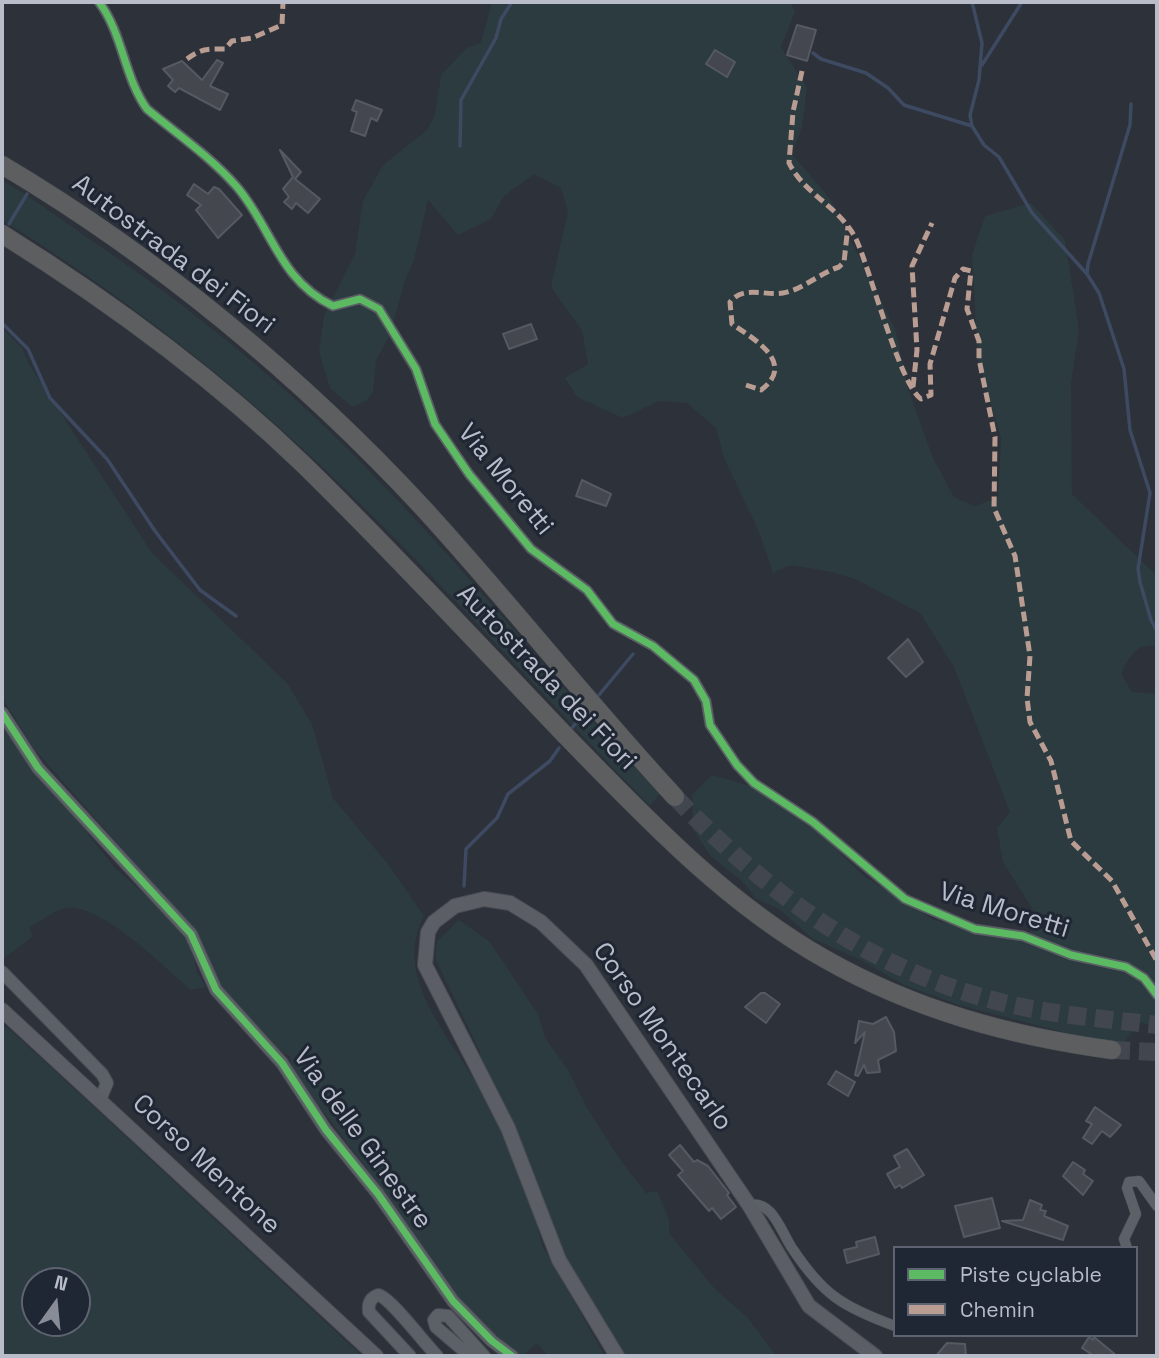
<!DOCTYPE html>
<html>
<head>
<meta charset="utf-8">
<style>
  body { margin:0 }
  #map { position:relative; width:1159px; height:1358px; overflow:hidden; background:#2d3139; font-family:"Space Grotesk",sans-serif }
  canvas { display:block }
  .frame { position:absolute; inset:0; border:4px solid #b8bdc9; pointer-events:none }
  .legend { position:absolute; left:893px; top:1246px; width:245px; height:91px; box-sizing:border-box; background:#202734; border:2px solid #5d6370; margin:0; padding:9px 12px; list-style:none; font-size:21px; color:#b8bdc9 }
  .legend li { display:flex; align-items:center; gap:14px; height:35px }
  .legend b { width:35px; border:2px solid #5d6370 }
  .north { position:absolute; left:21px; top:1267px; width:70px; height:70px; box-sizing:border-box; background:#202734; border:2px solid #5d6370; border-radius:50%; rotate:15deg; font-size:19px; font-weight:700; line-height:28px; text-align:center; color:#b8bdc9 }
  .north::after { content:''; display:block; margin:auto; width:24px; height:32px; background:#878c97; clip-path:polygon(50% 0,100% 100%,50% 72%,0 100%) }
</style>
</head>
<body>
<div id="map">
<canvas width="1159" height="1358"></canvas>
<div class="frame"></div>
<ul class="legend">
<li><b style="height:9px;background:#5cba63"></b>Piste cyclable</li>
<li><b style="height:9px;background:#b99d93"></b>Chemin</li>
</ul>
<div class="north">N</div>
</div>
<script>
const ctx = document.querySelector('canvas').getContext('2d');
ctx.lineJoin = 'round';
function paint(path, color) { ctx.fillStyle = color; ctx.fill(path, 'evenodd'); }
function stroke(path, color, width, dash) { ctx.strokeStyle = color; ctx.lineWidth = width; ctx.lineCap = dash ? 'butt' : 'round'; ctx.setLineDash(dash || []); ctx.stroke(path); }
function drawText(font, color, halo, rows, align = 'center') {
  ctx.font = font + ' "Space Grotesk",sans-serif'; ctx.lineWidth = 6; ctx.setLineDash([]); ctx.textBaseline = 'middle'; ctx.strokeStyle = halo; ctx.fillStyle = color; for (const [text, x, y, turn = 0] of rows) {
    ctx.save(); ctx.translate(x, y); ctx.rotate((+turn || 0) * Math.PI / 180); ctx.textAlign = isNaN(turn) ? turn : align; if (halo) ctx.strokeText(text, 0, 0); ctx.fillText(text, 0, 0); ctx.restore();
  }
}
const green = new Path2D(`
  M492 2H791L795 12 781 47 807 88 802 127 792 154 831 200 896 331 908 389 933 458 954 497 974 506 998 498 1001 437 978 362 972 255 985 216 1031 203 1065 240 1079 330 1071 383 1072 494 1157 576V646C1137 642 1128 658 1121 674L1132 692 1157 694V1027L1138 1022 1123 1045 1105 1043 959 1005 904 985 861 960 813 939 779 909 756 899 744 883 711 856 693 830 692 795 712 775 754 787 821 834 864 876 934 920 1007 938 1029 933 1037 916 1003 862 997 828 1010 812 954 667 920 613 855 579 832 572 791 565 773 573 759 532 724 458 716 428 687 403 659 401 623 418 577 397 565 378 588 364 582 331 551 287 568 211 561 188 534 174 504 196 491 219 458 235 428 200 414 260 405 280 389 337 376 360 373 392 366 401 352 407 330 388 319 352 324 316 355 254 363 201 383 165 427 130 435 115 441 75 467 48 481 43Z
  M2 180C31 197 58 217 85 236 192 308 292 389 381 483 478 583 564 693 660 794L650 806C515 668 388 519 241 394 165 330 86 272 2 220Z
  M2 328 22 348 29 364 152 553 287 683 312 724 333 798 388 864 424 916C392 975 448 1034 477 1084L480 1052 435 958 437 941 459 920 490 942 538 1014 545 1037 568 1070 586 1106 619 1158 646 1193 657 1191 669 1219V1233L715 1289 748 1318 776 1356H625L537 1227 542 1245 605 1356H548L537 1343 522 1356 485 1328 464 1307 378 1183 321 1109 317 1111 292 1068 290 1056C271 1049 216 989 209 970 203 956 202 943 194 930L35 750 2 698Z
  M2 726 115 868 165 912 192 947 197 972 206 987 191 990C166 969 96 897 62 909 51 913 39 922 29 928L33 936 2 960Z
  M2 1023 53 1069 362 1356H2ZM35 1281H77V1323H35Z`);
const stream = new Path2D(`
  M972 2 982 43 979 80 970 115 972 126 984 145 999 157 1032 213 1087 274 1099 293 1124 369 1130 430 1150 493 1138 569 1140 582 1151 620 1157 631
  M813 53 821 59 866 73 888 88 904 105 972 126
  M982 65 1022 2
  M460 146 461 100 496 38 501 19 512 2
  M9 224 27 194
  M1087 274 1088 264 1130 125 1131 104
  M2 323 28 349 50 398 107 459 155 531 200 590 236 616
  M599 695 633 654
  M572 728 583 713
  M464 886 466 849 497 818 508 794 550 761 559 748`);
const building = new Path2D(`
  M797 25 816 30 807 61 787 55Z
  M715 50 735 62 727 77 706 64Z
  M217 60 223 63 210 86 228 94 220 110 179 88 175 92 168 86 173 80 163 69 182 61 202 80Z
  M356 100 382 110 377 121 371 118 365 136 351 131 357 112 352 110Z
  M280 150 301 172 295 179 320 199 308 213 296 203 292 209 284 202 289 197 283 189 293 177Z
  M194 184 208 194 214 187 219 189 242 215 218 238 196 210 201 205 187 195Z
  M531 324 537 339 509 349 503 334Z
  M582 480 611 494 606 506 576 496Z
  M908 639 923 662 906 677 888 658Z
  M761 993H765L780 1004 766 1023 745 1007Z
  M886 1017 894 1032 896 1051 878 1060 880 1072 867 1073 864 1065 858 1076 855 1075 865 1032 855 1043 859 1021 873 1024Z
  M836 1071 855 1082 848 1096 828 1084Z
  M1095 1107 1121 1125 1110 1137 1102 1131 1092 1144 1083 1138 1092 1124 1086 1121Z
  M680 1145 694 1162 697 1160 708 1166 729 1193 727 1195 736 1207 721 1219 712 1208 709 1211 678 1175 683 1171 669 1155Z
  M907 1149 924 1175 902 1188 900 1185 895 1188 887 1174 900 1167 894 1156Z
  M1073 1162 1085 1170 1083 1174 1093 1181 1083 1195 1063 1176Z
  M992 1198 1000 1228 964 1237 955 1206Z
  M1030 1200 1042 1205 1040 1210 1046 1211 1044 1216 1068 1226 1063 1240 1002 1221 1023 1220Z
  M875 1237 879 1254 847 1263 844 1250 857 1247 856 1242Z
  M1089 1337 1093 1340 1094 1337 1117 1356H1094L1082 1348Z
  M947 1343 965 1344 966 1356H936Z`);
const motorwayTunnel = new Path2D(`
  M675 797C770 895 869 970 1004 1003 1054 1015 1106 1019 1157 1025
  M1112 1050 1157 1052`);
const minor = new Path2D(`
  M99 2C123 34 124 77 147 109 177 134 211 157 237 187 272 228 279 280 333 306L360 299 379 309 416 369 435 424 469 474 531 549 587 590 613 624 653 646 694 680 706 701 710 725 737 765 754 783 813 822 905 899 975 929 1023 936 1071 955 1126 967 1144 978 1157 995
  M749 1205C773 1200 781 1232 792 1248 823 1295 843 1307 895 1326
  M1127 1248 1124 1239 1136 1214 1127 1188 1129 1182 1139 1181 1157 1206`);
const tertiary = new Path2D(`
  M2 713 38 768 191 934 216 990 282 1063 326 1130 378 1194 453 1301 492 1341 512 1356
  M2 972 102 1074 107 1083 100 1100
  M410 1356 369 1312C368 1304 370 1298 378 1295 390 1297 425 1344 437 1356
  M470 1356 436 1327 434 1320 438 1315 448 1316 484 1356`);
const secondary = new Path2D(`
  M2 1010 376 1356
  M617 1356 559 1260 508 1128 425 965 428 932 434 922 455 906 484 899 510 903 541 922 586 965 749 1205 809 1306 875 1356`);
const motorway = new Path2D(`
  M2 165C157 257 302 377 424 509 510 603 588 703 675 797
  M2 234C109 301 213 377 304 465 393 552 478 644 564 734 644 816 724 902 825 959 915 1010 1010 1036 1112 1050`);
const quiet = new Path2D(`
  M187 59C202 48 207 49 225 49L232 41 252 38 282 25 283 2
  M802 71 793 112 789 163C805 195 840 207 856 239 870 269 900 385 921 399L931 395 930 364 955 278 963 269 971 271 967 309 979 341V359L995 437 994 508 1015 556 1030 656 1027 698 1030 722 1051 761 1071 841 1112 881 1157 961
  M746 385 761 390C797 363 754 339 732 324L730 302C744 285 764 296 783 293 802 290 820 273 839 267L844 262 848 226
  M913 387 917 350 912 266 932 223`);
const cycleway = new Path2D(`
  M99 2C123 34 124 77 147 109 177 134 211 157 237 187 272 228 279 280 333 306L360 299 379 309 416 369 435 424 469 474 531 549 587 590 613 624 653 646 694 680 706 701 710 725 737 765 754 783 813 822 905 899 975 929 1023 936 1071 955 1126 967 1144 978 1157 995
  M2 713 38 768 191 934 216 990 282 1063 326 1130 378 1194 453 1301 492 1341 512 1356`);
const streetNames = [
  ["Autostrada dei Fiori",173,255,37],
  ["Via Moretti",505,480,51],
  ["Autostrada dei Fiori",546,678,46],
  ["Via Moretti",1004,911,17],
  ["Corso Montecarlo",662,1037,55],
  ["Via delle Ginestre",362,1139,54],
  ["Corso Mentone",206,1165,43]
];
paint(green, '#2b3b3f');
stroke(stream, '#3d4a62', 3.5);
paint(building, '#44474e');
stroke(building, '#555961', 2);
stroke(motorwayTunnel, '#42464f', 18, [18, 9]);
stroke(minor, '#484c52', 11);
stroke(tertiary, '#484c52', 14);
stroke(secondary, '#484c52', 16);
stroke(motorway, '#494d55', 19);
stroke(minor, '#5c6067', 10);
stroke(tertiary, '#5c6067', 12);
stroke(secondary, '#5b5e65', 14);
stroke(motorway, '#5c5e60', 18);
stroke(quiet, '#b99d93', 5, [10, 5]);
stroke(cycleway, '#5cba63', 7);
drawText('26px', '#b8bdc9', '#202734', streetNames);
</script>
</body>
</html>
